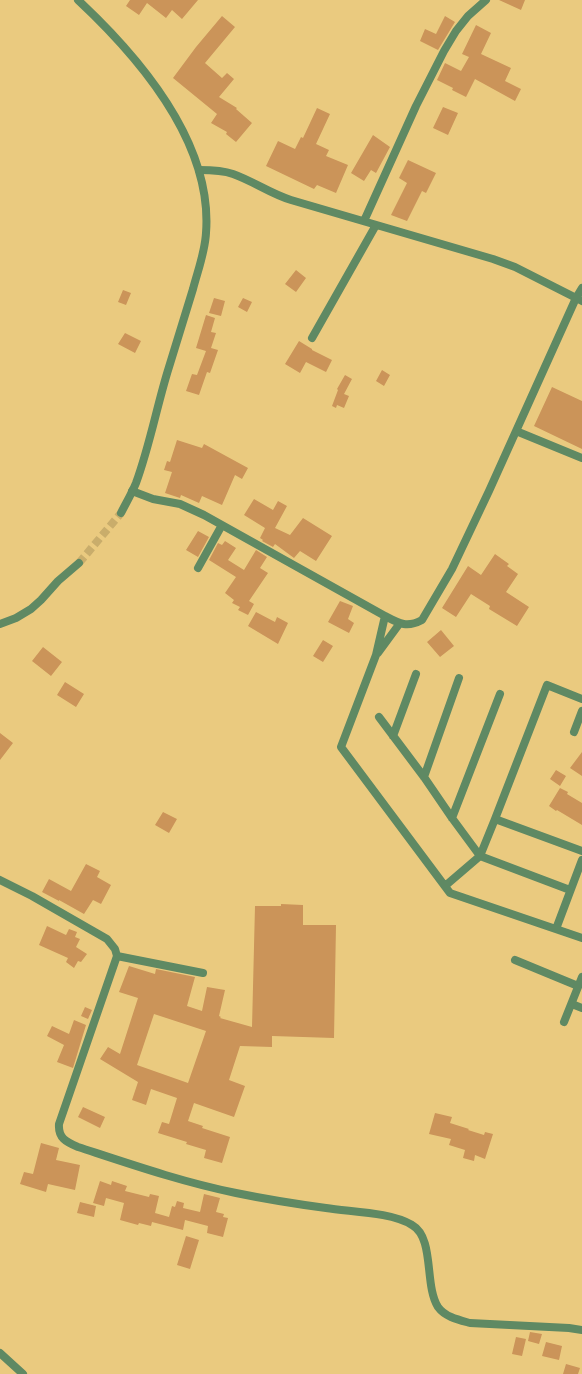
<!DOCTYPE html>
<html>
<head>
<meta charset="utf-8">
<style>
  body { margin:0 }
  canvas { display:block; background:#eaca7f }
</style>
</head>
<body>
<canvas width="582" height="1374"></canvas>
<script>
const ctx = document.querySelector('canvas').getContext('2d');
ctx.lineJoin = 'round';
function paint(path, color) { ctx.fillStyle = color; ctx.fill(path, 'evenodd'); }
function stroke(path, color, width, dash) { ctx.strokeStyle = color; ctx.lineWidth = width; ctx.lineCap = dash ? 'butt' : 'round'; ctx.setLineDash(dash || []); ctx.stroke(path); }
const building = new Path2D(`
  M130 0H198L182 19 172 10 166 18 147 3 139 15 126 6Z
  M499 0H525L521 10Z
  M222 16 235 27 205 63 222 78 227 73 234 79 219 97 237 108 236 109 252 123 236 142 226 134 227 132 211 123 217 114 173 78 196 47Z
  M445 16 455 22 438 50 420 41 425 29 436 34Z
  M476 25 491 33 481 54 511 68 505 81 521 89 515 101 475 79 466 97 452 90 453 88 437 80 445 63 461 71 469 57 462 54Z
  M443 107 458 113 448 135 433 128Z
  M317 108 330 114 316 144 329 150 326 156 348 165 336 193 317 185 314 189 266 166 278 141 295 149 301 137 303 138Z
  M373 135 390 147 376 173 371 170 364 181 351 173Z
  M408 160 436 173 426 193 422 191 407 221 391 215 407 183 399 178Z
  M296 270 306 278 296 292 285 284Z
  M123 290 131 293 126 305 118 302Z
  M214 298 225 301 221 316 209 313Z
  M243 298 252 302 247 312 238 307Z
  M206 315 215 318 211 332 216 333 211 348 218 350 210 373 207 372 199 395 186 391 192 374 197 375 206 351 196 348Z
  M125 333 141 341 135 353 118 344Z
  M299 341 312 349V350L332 360 326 372 306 362 300 373 285 364Z
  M382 370 390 375 384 386 376 381Z
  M345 375 352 379 344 394 349 396 344 408 337 405 336 408 332 406 338 390 337 389Z
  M552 387 582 401V449L534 426Z
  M177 440 202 448 204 444 248 468 242 479 235 475 222 505 202 496 199 503 181 495 180 498 165 493 172 472 164 470 167 461 170 462Z
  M254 499 273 510 278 501 287 506 275 528 290 535 303 518 332 536 316 561 300 551 294 558 275 544 273 547 262 541 263 540 260 538 265 528 244 515Z
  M198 531 209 537 198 557 186 550Z
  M225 541 236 548 228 560 244 570 256 550 267 557 260 568 268 573 249 601 254 604 248 615 238 610 240 607 232 603 234 600 225 593 236 577 209 560 218 543 222 545Z
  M495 554 509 564 507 566 518 574 506 592 529 607 517 626 489 609 490 606 471 594 456 617 442 608 468 566 481 575Z
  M340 601 353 606 348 619 354 623 349 633 328 622Z
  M256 612 275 622 277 617 288 623 278 644 248 626Z
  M441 630 454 646 440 657 427 642Z
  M323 640 333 646 323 662 313 656Z
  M43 647 62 662 51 676 32 661Z
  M65 682 84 694 76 707 57 695Z
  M0 733 13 743 0 760Z
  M582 752V776L570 768Z
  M556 770 566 776 560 786 550 779Z
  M560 788 568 792 567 794 582 803V825L557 810 556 811 549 806Z
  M163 812 177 819 169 833 155 825Z
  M86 864 100 871 97 877 111 885 101 904 93 900 84 914 59 900V901L42 892 49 879 71 891Z
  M281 904 303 905V925H336L334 1038 272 1036V1047L240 1046 229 1080 245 1086 234 1117 194 1103 188 1121 203 1126 202 1128 230 1137 222 1163 204 1158 206 1150 186 1144 187 1142 158 1133 162 1122 169 1124 177 1098 151 1089 146 1105 132 1100 138 1082 100 1059 108 1047 120 1054 138 998 119 992 129 966 155 974 156 969 195 977 187 1006 202 1011 207 987 225 990 219 1016 221 1017 220 1018 252 1027 255 906H281ZM154 1014 206 1031 188 1083 137 1065Z
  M47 926 66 935 69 929 77 932 75 937 80 939 76 947 87 954 81 962 78 961 74 968 66 962 68 958 39 945Z
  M85 1007 92 1010 88 1019 81 1016Z
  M74 1020 86 1025 73 1068 57 1062 64 1045 47 1036 52 1026 69 1034Z
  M83 1107 105 1117 100 1128 78 1117Z
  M435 1113 452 1117 450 1123 469 1129 468 1130 484 1135 485 1132 493 1134 485 1159 475 1155 474 1161 463 1158 465 1150 449 1145 451 1139 429 1134Z
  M41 1143 59 1148 56 1160 80 1165 75 1190 48 1184 46 1192 20 1184 24 1172 33 1174Z
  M100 1181 111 1185 112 1181 127 1186 125 1191 149 1197 150 1194 159 1196 155 1213 169 1217 172 1206 175 1207 177 1201 184 1203 183 1208 200 1212 204 1194 220 1198 216 1212 224 1214 223 1217 228 1218 223 1237 207 1233 208 1226 185 1220 183 1230 152 1222 151 1226 139 1223 138 1225 120 1220 124 1203 106 1198 104 1206 93 1203Z
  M80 1202 96 1206 94 1217 77 1213Z
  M186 1236 199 1240 190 1269 177 1265Z
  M530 1332 542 1334 539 1344 528 1341Z
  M516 1337 526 1339 522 1356 512 1354Z
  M546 1342 562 1346 559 1360 542 1356Z
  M566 1364 580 1368 578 1374H563Z`);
const tertiaryTunnel = new Path2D(`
  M79 563 121 513`);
const minor = new Path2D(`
  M199 170C210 170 222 170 233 174 253 181 271 194 291 200L493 259 515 267 582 301
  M364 221 416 106 444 51 456 31 468 16 486 0
  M312 338 376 225
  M516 431 582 458
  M132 491 153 499 180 504 204 515 385 616C400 624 407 628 422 620L452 569 489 491 576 298 582 288
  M198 568 222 525
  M385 616 376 655 341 747 450 893 582 938
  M378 653 400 623
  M582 699 547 685 495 819 582 851
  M379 717 424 777 452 818 480 856 570 890
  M574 732 582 711
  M393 736 416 674
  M424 777 459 678
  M452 818 500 694
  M0 880 32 896 107 939 115 949 117 956 59 1124C58 1138 66 1142 78 1147 130 1164 182 1182 236 1193 265 1199 296 1204 326 1208 350 1212 391 1212 412 1225 435 1238 424 1285 438 1307 445 1317 459 1320 470 1323L569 1328 582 1330
  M445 886 480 856 495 819
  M556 929 582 860
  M117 956 203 973
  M515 960 578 986
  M572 1004 582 1008
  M564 1022 582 977
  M0 1353 23 1374`);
const tertiary = new Path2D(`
  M78 0C139 57 213 143 206 233 205 252 198 270 193 289 185 315 177 341 169 367 157 405 150 445 136 483 132 493 126 503 121 513
  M0 624 16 618 31 609 41 600 58 581 79 563`);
paint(building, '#cb9459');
stroke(tertiaryTunnel, '#c9ad6b', 8, [8, 4]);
stroke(minor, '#5f8963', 8);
stroke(tertiary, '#5f8963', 8);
</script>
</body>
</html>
